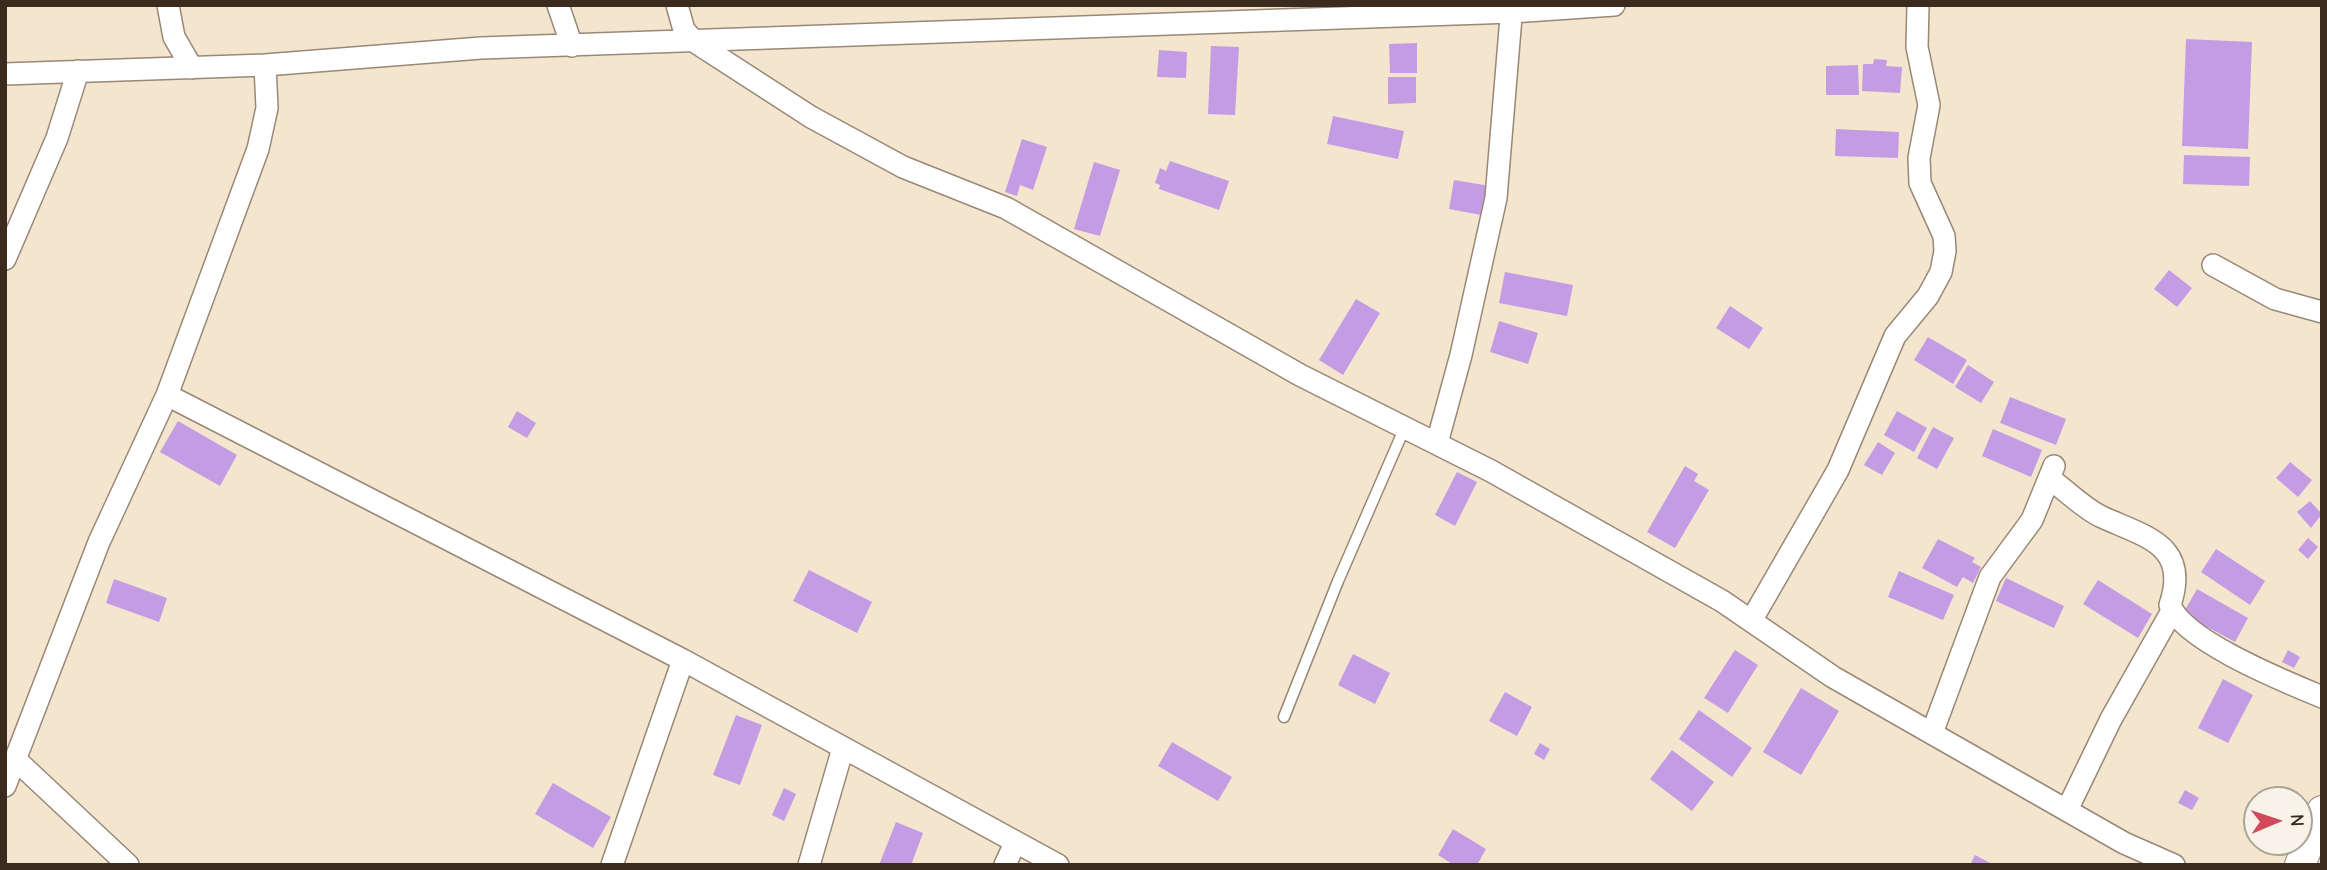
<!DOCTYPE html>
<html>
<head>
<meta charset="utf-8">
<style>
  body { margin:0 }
  #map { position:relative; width:2327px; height:870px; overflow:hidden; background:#f4e5cf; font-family:"Comic Neue",sans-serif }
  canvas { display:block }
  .frame { position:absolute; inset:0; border:7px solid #3b2a1e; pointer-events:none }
  .north { position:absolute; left:2243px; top:786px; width:70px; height:70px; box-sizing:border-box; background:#f7f3e8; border:2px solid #aca397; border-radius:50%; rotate:88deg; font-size:19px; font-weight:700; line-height:28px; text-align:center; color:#3b2a1e }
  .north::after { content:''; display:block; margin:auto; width:24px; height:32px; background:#d1495b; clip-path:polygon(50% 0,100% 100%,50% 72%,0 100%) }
</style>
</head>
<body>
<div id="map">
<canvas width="2327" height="870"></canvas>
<div class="frame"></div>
<div class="north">N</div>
</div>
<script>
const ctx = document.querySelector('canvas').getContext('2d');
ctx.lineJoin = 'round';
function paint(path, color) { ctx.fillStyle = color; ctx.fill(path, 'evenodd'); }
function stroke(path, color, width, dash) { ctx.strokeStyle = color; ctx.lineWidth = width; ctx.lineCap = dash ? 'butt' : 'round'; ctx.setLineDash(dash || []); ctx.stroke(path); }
const building = new Path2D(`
  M2186 39 2252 42 2248 149 2182 146Z
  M1417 43V73H1390L1389 44Z
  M1211 46 1239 47 1235 115 1208 114Z
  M1159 50 1187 52 1186 78 1157 77Z
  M1874 59 1887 60 1886 66 1902 67 1900 93 1862 91 1863 64H1873Z
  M1858 65 1859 95H1826V66Z
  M1388 77H1416V103L1388 104Z
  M1333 116 1404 131 1398 159 1327 144Z
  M1836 129 1899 132 1898 158 1835 156Z
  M1022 139 1047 147 1033 190 1020 185 1017 196 1005 192Z
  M2184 155 2250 157 2249 186 2183 184Z
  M1170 161 1229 181 1219 210 1159 189 1160 185 1155 183 1160 168 1166 171Z
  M1094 162 1120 170 1100 236 1074 229Z
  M1454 180 1490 186 1487 205 1483 204 1481 215 1449 209Z
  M2169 270 2192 288 2177 307 2154 289Z
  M1505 272 1573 285 1567 316 1499 303Z
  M1356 299 1380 313 1343 375 1319 360Z
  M1730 306 1763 328 1749 349 1716 328Z
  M1499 321 1538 333 1528 364 1490 352Z
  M1928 337 1967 360 1953 384 1914 360Z
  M1968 365 1994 382 1981 403 1955 387Z
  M2010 397 2066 419 2056 445 2000 423Z
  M517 411 536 423 527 438 508 427Z
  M1897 411 1927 428 1914 452 1884 435Z
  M178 421 237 455 220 486 160 452Z
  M1933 427 1954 438 1937 469 1917 458Z
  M1993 429 2042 450 2031 477 1982 456Z
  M1878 442 1895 453 1882 475 1864 465Z
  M2290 462 2312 480 2298 497 2276 478Z
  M1685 466 1698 474 1694 481 1709 490 1675 548 1647 532Z
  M1457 472 1477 482 1455 526 1435 515Z
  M2310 501 2322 514 2311 528 2297 512Z
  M2308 538 2318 547 2308 559 2298 550Z
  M1938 539 1975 558 1972 562 1981 567 1973 583 1963 577 1957 587 1922 568Z
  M2216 549 2265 581 2250 605 2201 572Z
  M809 570 872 602 857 633 793 601Z
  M1899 571 1954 595 1943 620 1888 597Z
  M2006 578 2064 606 2054 628 1996 601Z
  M114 579 167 598 159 622 106 603Z
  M2098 580 2152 614 2138 638 2083 604Z
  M2197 589 2248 618 2235 642 2189 617 2191 614 2185 610Z
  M1735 650 1758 665 1728 713 1704 698Z
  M2288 650 2300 657 2294 668 2282 662Z
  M1353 654 1390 673 1375 704 1338 685Z
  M2223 679 2253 695 2228 743 2198 728Z
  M1801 688 1839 711 1801 775 1763 752Z
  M1505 692 1532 707 1517 736 1489 721Z
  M1699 710 1752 748 1732 777 1679 739Z
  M736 715 762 725 740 785 713 775Z
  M1172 742 1232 777 1218 801 1158 766Z
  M1540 743 1550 749 1544 760 1534 754Z
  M1672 750 1714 782 1692 811 1650 779Z
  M553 783 611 817 593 848 535 814Z
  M784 788 796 794 784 821 772 815Z
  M2185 790 2199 798 2192 810 2178 803Z
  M896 822 923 833 911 865H879Z
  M1453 829 1486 849 1477 865H1454L1438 855Z
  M1975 855 1994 865H1970Z`);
const service = new Path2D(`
  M1284 717 1338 581 1405 427`);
const minor = new Path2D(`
  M168 5 174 37 192 68
  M558 5 572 46
  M677 5 684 30 695 42 811 117 903 167 1006 208 1300 375 1491 471 1722 601 1833 677 2124 843 2174 865
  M5 74 265 65 481 48 1512 12 1614 5
  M5 259 57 138 78 71
  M2213 265 2275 299 2322 312
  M167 395 683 660 1058 865
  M1437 443 1461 355 1496 198 1512 5
  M2050 479C2066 490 2084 509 2102 517 2146 537 2190 545 2170 605 2184 641 2284 681 2322 697
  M1751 621 1838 470 1895 336 1928 296 1941 272 1945 251 1944 236 1920 183 1919 158 1929 105 1917 47 1918 5
  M1932 733 1990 577 2032 520 2054 466
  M15 759 128 865
  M5 786 99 542 167 395 258 149 267 108 265 65
  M2067 810 2111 719 2172 611
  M612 865 683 660
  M809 865 843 748
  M1005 865 1015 843`);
const secondary = new Path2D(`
  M2300 865 2322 811`);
paint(building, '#c49ce3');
stroke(service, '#988876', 13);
stroke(minor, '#988876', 24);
stroke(secondary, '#988876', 32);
stroke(service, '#fff', 10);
stroke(minor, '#fff', 21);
stroke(secondary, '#fff', 30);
</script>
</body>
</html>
